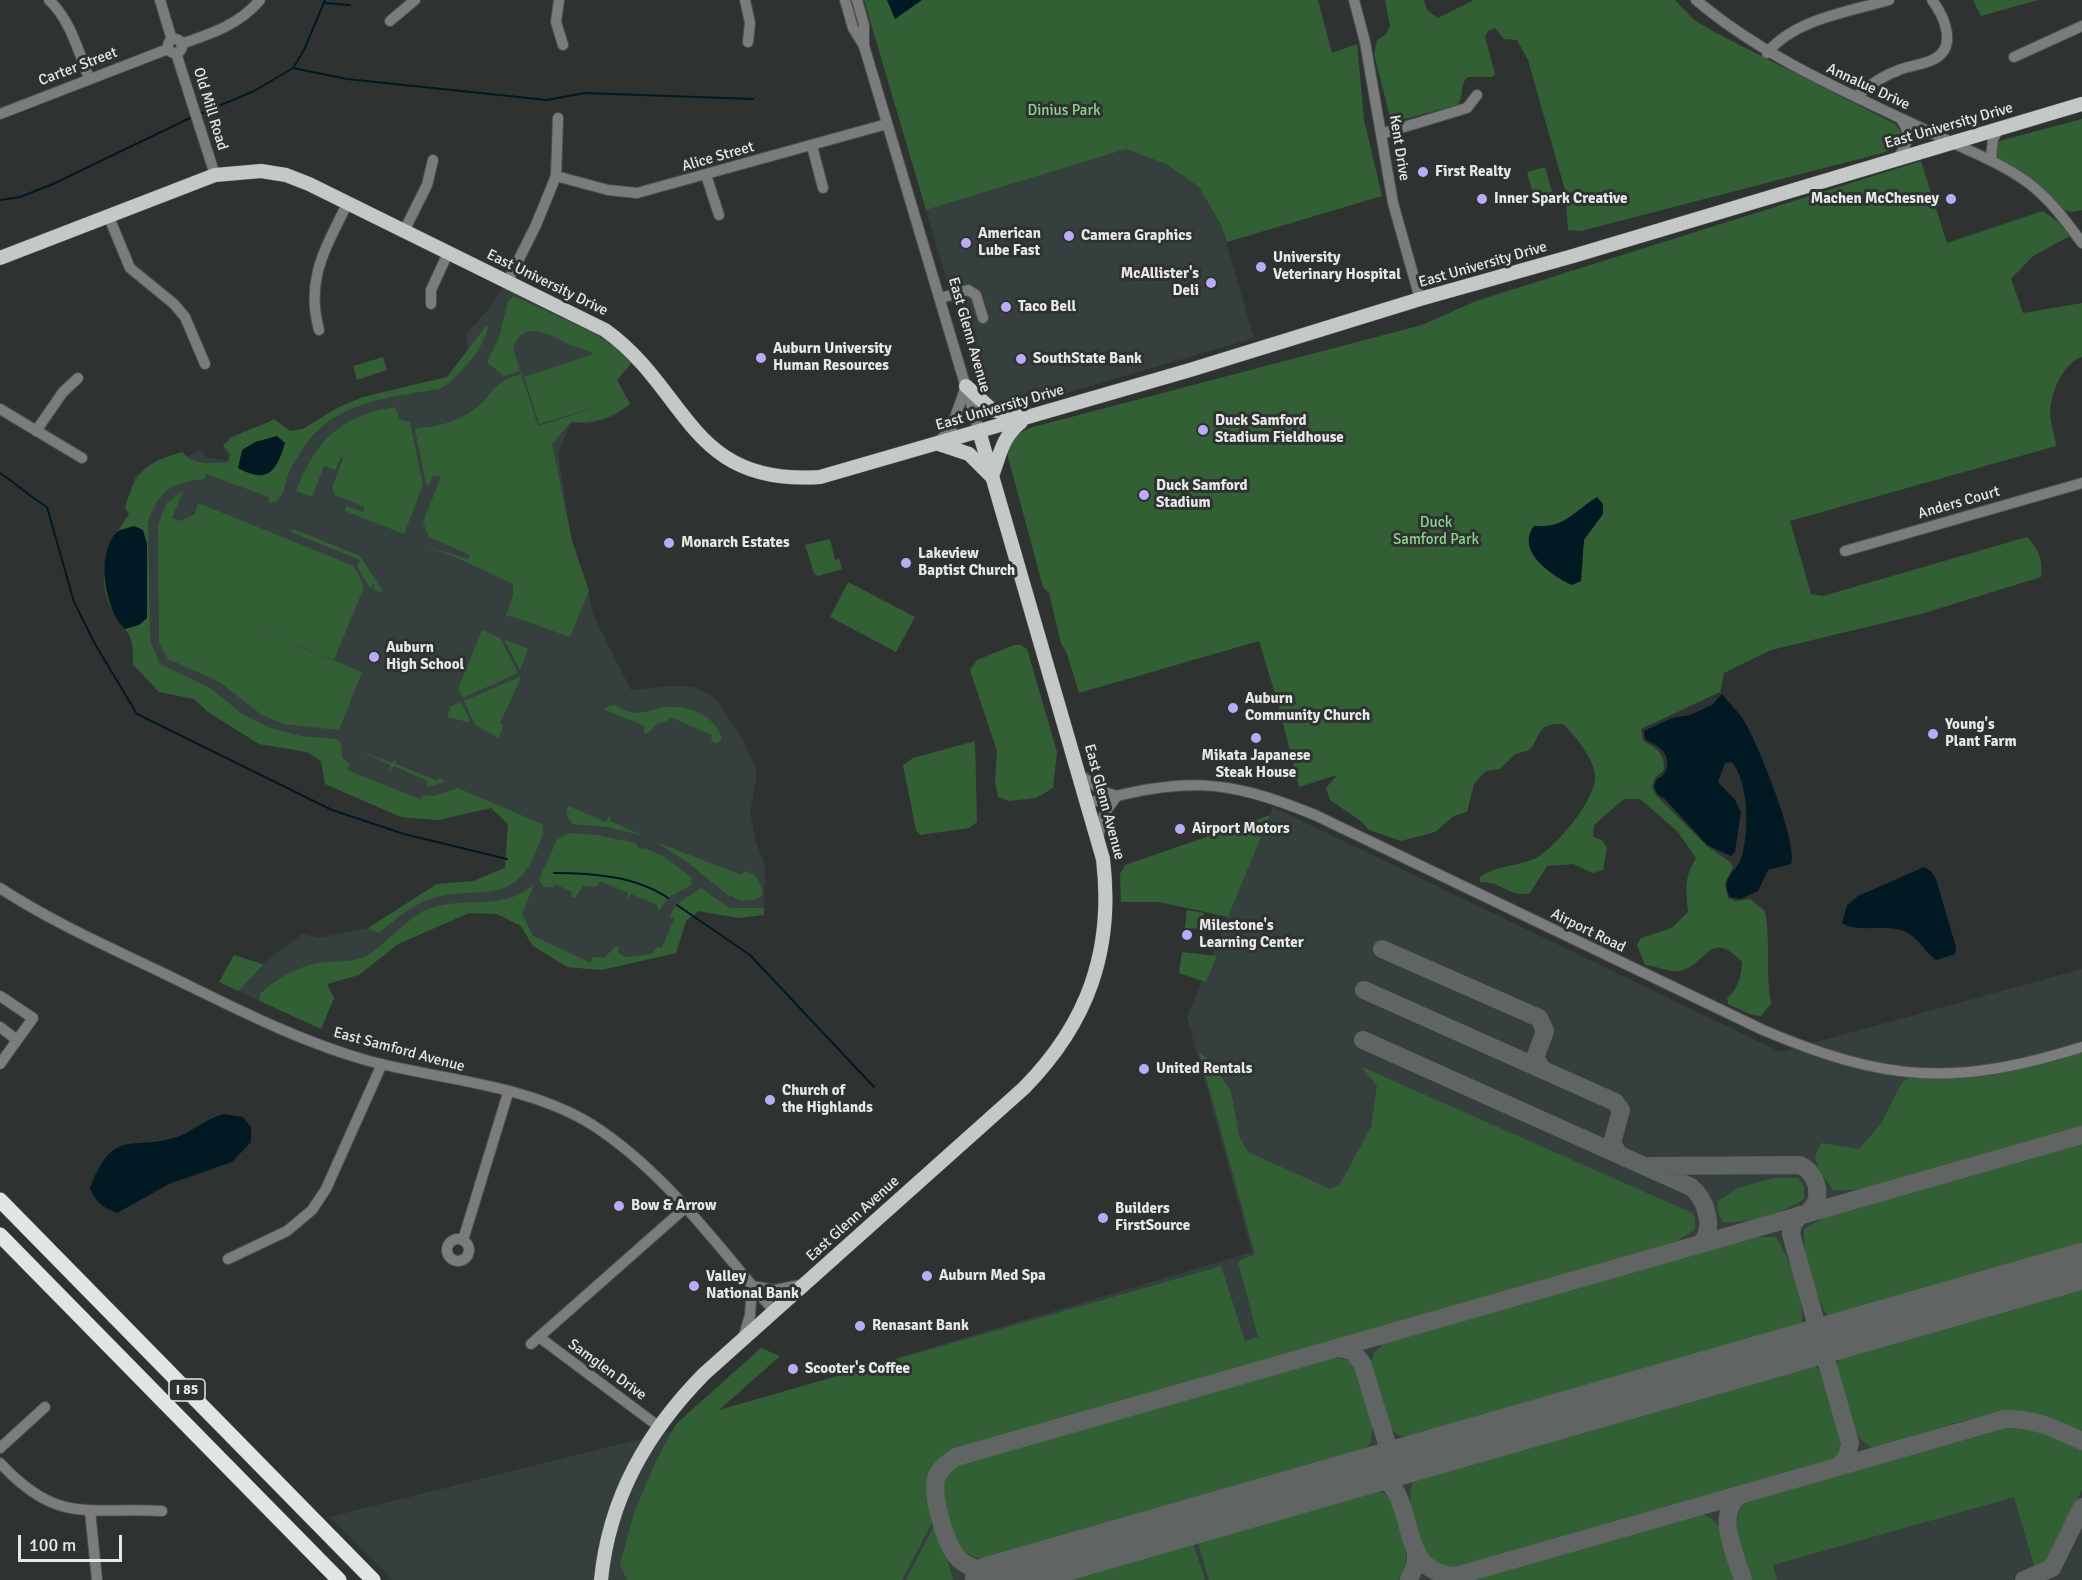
<!DOCTYPE html>
<html>
<head>
<meta charset="utf-8">
<style>
  body { margin:0 }
  #map { position:relative; width:2082px; height:1580px; overflow:hidden; background:#2e3332; font-family:Signika,sans-serif }
  canvas { display:block }
  .scale { position:absolute; left:18px; top:1535px; width:104px; height:27px; box-sizing:border-box; border:3px solid #e6e9e8; border-top:0; padding-left:8px; font-size:18px; line-height:21px; white-space:nowrap; color:#e6e9e8; -webkit-text-stroke:4px #2e3332; paint-order:stroke }
</style>
</head>
<body>
<div id="map">
<canvas width="2082" height="1580"></canvas>
<div class="scale">100 m</div>
</div>
<script>
const ctx = document.querySelector('canvas').getContext('2d');
ctx.lineJoin = 'round';
function paint(path, color) { ctx.fillStyle = color; ctx.fill(path, 'evenodd'); }
function stroke(path, color, width, dash) { ctx.strokeStyle = color; ctx.lineWidth = width; ctx.lineCap = dash ? 'butt' : 'round'; ctx.setLineDash(dash || []); ctx.stroke(path); }
function drawText(font, color, halo, rows, align = 'center') {
  ctx.font = font + ' Signika,sans-serif'; ctx.lineWidth = 6; ctx.setLineDash([]); ctx.textBaseline = 'middle'; ctx.strokeStyle = halo; ctx.fillStyle = color; for (const [text, x, y, turn = 0] of rows) {
    ctx.save(); ctx.translate(x, y); ctx.rotate((+turn || 0) * Math.PI / 180); ctx.textAlign = isNaN(turn) ? turn : align; if (halo) ctx.strokeText(text, 0, 0); ctx.fillText(text, 0, 0); ctx.restore();
  }
}
const built = new Path2D(`
  M1126 149 1166 164 1199 187 1221 225 1254 338 1012 409H1001L981 397 926 210Z
  M508 281 591 321 637 357 617 380 630 404 613 417 588 424 572 422 558 452 571 538 587 587 594 617 631 690 673 686 694 687 715 698 743 739 757 772 750 813 756 842 765 866 764 915 738 918 699 911 686 921 676 953 601 970 567 967 532 945 521 926 497 914 469 913 398 944 359 975 327 984 334 998 321 1029 219 982 234 955 262 964 302 934 319 938 368 928 437 884 473 881 505 868 508 824 491 808 438 820 401 817 307 752 259 744 208 712 194 699 159 692 133 664 134 648 129 631 112 610 103 585 107 560 113 537 129 514 125 507 135 476 160 459 182 452 187 457 201 450 206 457 227 461 228 456 223 446 230 437 261 427 274 419 290 431 303 429 337 408 363 397 447 377 469 351 466 334 487 311Z
  M1273 807 1780 1052 2082 969V1580H393L330 1517 688 1427 698 1417 1252 1252 1187 1017Z`);
const green = new Path2D(`
  M864 0H1318L1332 53 1357 44 1364 120 1382 196 1227 242 1221 225 1199 187 1166 164 1126 149 926 210Z
  M1385 0H1424L1427 10 1438 18 1474 0H1675L1694 20 1718 34 1895 124 1903 134C1900 146 1893 149 1882 153L1581 231 1568 230 1565 190 1528 60 1517 40 1504 39 1495 28 1488 31 1485 37 1495 74 1492 77H1468C1458 86 1465 97 1457 105L1405 119H1394L1389 113 1374 54 1377 40 1385 35 1390 26Z
  M1973 0H2038L1981 16Z
  M2082 119V210L2072 212 2065 210 1994 156 1999 141Z
  M1921 161 1947 243 2043 211 2058 222 2070 236 2033 256 2011 279 2023 313 2082 303V357C2063 362 2050 395 2050 413 2050 423 2055 435 2056 446L1790 521 1811 594 1823 596 2027 537C2039 550 2043 559 2041 577L1921 614 1771 650 1724 673 1720 692 1641 729 1643 740C1656 750 1665 751 1664 770L1655 778 1652 787 1656 795 1707 846 1730 862 1733 867 1725 883 1728 898 1736 901 1750 899 1765 911C1771 942 1765 973 1771 1004L1761 1016 1752 1015 1728 1004 1727 998C1737 991 1742 975 1742 962 1708 926 1707 968 1678 971 1669 972 1656 966 1645 965L1637 945 1641 938 1672 928 1688 912C1686 890 1684 877 1696 858L1677 831 1640 799H1624L1594 825 1593 837 1602 840 1607 848 1603 870 1593 873 1573 864 1547 866 1530 893C1509 898 1504 882 1480 882V877C1495 866 1519 866 1536 858 1556 847 1598 798 1595 774 1592 756 1575 736 1563 724 1537 724 1543 731 1530 750L1515 754 1500 769 1486 771 1474 784 1467 812 1454 816 1435 832 1401 841 1369 830 1361 821 1330 800 1326 788 1337 775 1299 787 1277 700 1259 641 1079 693 1067 654 1061 643 1049 593 1043 587 1008 457C1006 432 1032 427 1052 422L1422 325 1476 301Z
  M1545 167 1552 192 1537 196 1533 194 1527 172Z
  M514 296 594 333 615 347 631 363 617 380 630 404C610 419 595 423 571 422L552 444 572 541 589 591 570 637 508 615 505 619 513 595V584L453 556 421 545 468 559 470 555 429 537 423 522 441 477 433 475 429 485 426 484 415 429C438 426 458 423 477 407 497 390 492 383 521 374L538 426 610 403 539 424 524 377 594 354C586 349 577 348 568 344 549 334 523 319 513 348L520 371 504 376 487 362 499 338 508 301Z
  M486 326 488 327C483 350 464 370 446 385L439 389C384 398 329 402 299 455 297 459 291 466 290 470 285 481 286 494 275 502L269 503V497L206 474 205 479C186 481 168 484 157 502 153 508 151 514 148 520L150 641 160 664 210 688 242 714 270 728 301 736 337 739 341 743 342 757 350 765 347 770 420 799 424 795 434 796 458 788 542 824C545 833 540 842 536 851 512 911 473 882 425 901 407 908 393 922 379 933L368 928 437 884 473 881 505 868 508 824 491 808 438 820 401 817 325 784 321 761 307 752 259 744 208 712 194 699 159 692 133 664C134 629 126 635 112 610 95 578 110 541 129 514L125 507C138 469 144 464 182 452 195 467 211 462 228 463L231 454 223 446C236 431 257 429 274 419L290 431 303 429 337 408 363 397 447 377Z
  M383 357 387 370 357 380 353 366Z
  M395 407 400 420 410 422 423 485 404 534 345 511 346 506 363 512 365 507 335 495 332 488 343 458 341 457 335 470 324 466 312 497 296 491C317 439 339 417 395 407Z
  M183 491 172 518 181 521 195 514 198 503 354 566 364 587 334 660 185 600 362 672 339 730 284 724 262 715 218 681 168 659 159 643 158 525 166 504Z
  M293 529 360 556 384 593 374 590V583L372 588H370L357 566 360 560 291 532Z
  M830 539 835 560 839 559 842 569 818 576 814 573 805 545Z
  M848 582 915 617 896 652 830 617Z
  M482 630 500 638 518 673 463 698 458 689Z
  M504 639 528 649 520 670Z
  M1014 645H1021L1027 649 1057 752 1053 788 1036 798 1009 801 998 797 995 780 997 751 970 670 977 660Z
  M519 677 521 678 500 723 503 725 499 738 475 725 464 701Z
  M461 702 470 721 468 722 447 717 451 706Z
  M615 705C622 709 629 713 637 713 646 713 653 709 660 708 684 703 716 714 722 740L716 743 711 740 712 735 670 717 667 722 658 723 649 732 644 734 645 726 605 710 608 706Z
  M975 741 977 822 969 828 920 835 916 830 903 765 913 758Z
  M358 750 392 763 395 758 396 764 437 781 440 777 444 782 427 787 428 781 394 766 390 771 391 765Z
  M568 806 606 822 610 815V821L644 836 607 827 572 824 566 814Z
  M1270 815 1228 917 1159 902H1121L1120 874 1125 865Z
  M568 833 597 835 635 843 640 849 645 848 666 858 692 878 691 885 669 897 658 912 657 905 631 894 628 900V893L600 881 597 887 583 886 575 898 571 897 572 892 555 884 554 887H543L539 879 557 840Z
  M656 842 741 875 745 871 755 875 763 891 761 897C752 902 738 902 731 895L730 897 687 862Z
  M534 884 522 914 533 936 591 963 592 957 604 958 616 946 619 947 617 952 625 957 652 954 657 947 662 948 674 919 670 917C674 901 689 898 701 888L729 908H764V915L738 918 698 911 686 921 676 953 601 970 567 967 532 945 521 926 497 914 469 913 398 944 359 975 327 984 334 998 321 1029 260 1001V994C277 978 301 964 327 962 340 961 356 962 368 955 392 940 409 913 438 906 472 898 506 910 534 884Z
  M1187 910 1204 913 1202 929 1185 928Z
  M1182 952 1217 956 1206 982 1179 973Z
  M234 955 262 964V966L238 991 219 982Z
  M1199 1052 1210 1061 1231 1091 1239 1136 1248 1152 1330 1189 1340 1184 1371 1127 1377 1086 1362 1067 1692 1213 1695 1218V1229L1674 1243 1618 1261 955 1451C927 1466 928 1490 935 1517L902 1580H627L620 1565 634 1513 655 1463 676 1424 761 1348 780 1356 719 1410 1221 1266 1245 1341 1258 1337 1238 1262 1255 1254Z
  M2082 1052V1129L1914 1177 1858 1190H1833L1819 1170 1815 1157 1821 1143 1859 1149 1881 1124 1903 1081 1912 1076C1979 1078 2018 1070 2082 1052Z
  M2082 1143V1249L1831 1321C1812 1292 1804 1263 1804 1229 1854 1198 1918 1187 1974 1171 2009 1161 2046 1146 2082 1143Z
  M1773 1178H1798L1804 1187V1199C1778 1215 1755 1222 1723 1222L1718 1212V1201L1738 1188Z
  M1751 1237H1776C1794 1267 1802 1295 1803 1329L1418 1439 1398 1435 1384 1421 1371 1376 1370 1365 1374 1353 1389 1338 1696 1250Z
  M2082 1281V1433C2062 1424 2043 1413 2021 1411 1992 1408 1910 1438 1878 1448 1848 1445 1844 1394 1837 1369L1838 1359 1845 1349Z
  M1327 1356 1347 1360 1355 1367 1373 1422 1371 1442 1356 1457 996 1560C983 1560 970 1558 961 1548 952 1540 950 1529 947 1518 940 1494 937 1476 961 1460Z
  M1805 1361 1815 1365 1823 1374 1841 1440 1839 1453 1831 1461 1460 1567C1448 1567 1437 1566 1429 1557 1418 1546 1406 1500 1412 1485 1415 1477 1422 1473 1429 1468Z
  M2015 1426 2038 1430 2082 1450V1490L2046 1563 2035 1569 2014 1497 1773 1565 1777 1580H1752C1745 1556 1725 1520 1747 1501Z
  M1360 1488C1371 1488 1383 1490 1390 1499 1405 1518 1413 1561 1399 1580H1209L1196 1535Z
  M1699 1514C1728 1518 1729 1557 1736 1580H1470Z
  M938 1525 953 1580H906L934 1526Z
  M1191 1537 1205 1580H1039Z`);
const water = new Path2D(`
  M887 0H922L895 19Z
  M277 436 285 443C276 472 268 484 238 468L242 450 255 442Z
  M1597 497 1603 504V514L1584 540 1581 581 1572 585C1552 576 1515 551 1534 526 1565 529 1575 510 1597 497Z
  M134 526 143 530 147 544V618L139 625 125 629C105 611 95 553 117 532 121 529 129 528 134 526Z
  M1722 694C1728 702 1737 710 1743 719 1756 739 1799 844 1791 864L1768 870 1758 891 1740 899 1730 897C1719 877 1737 873 1742 856 1749 829 1749 784 1732 762L1725 763 1718 782 1735 800 1741 812 1735 852 1731 856 1707 845 1664 798 1657 794 1654 786 1657 779C1668 776 1671 758 1662 750 1658 745 1650 743 1645 739L1644 731 1672 718 1690 715 1712 705Z
  M1924 867 1932 872 1936 879 1956 947 1955 954 1936 960C1924 952 1919 937 1904 931 1885 924 1855 933 1842 923L1847 905 1858 896Z
  M224 1114 243 1117 251 1127V1142L232 1162 169 1184 117 1213C103 1207 96 1203 90 1188 115 1123 134 1154 182 1135 197 1128 208 1118 224 1114Z`);
const stream = new Path2D(`
  M324 3 350 5
  M293 68 304 50 325 0
  M200 114 254 91 293 68 347 79 547 100 585 93 753 99
  M0 200 20 197 53 184 192 117
  M0 473C17 484 30 497 47 507L74 602 95 644 137 714 332 810 404 834 507 859
  M554 873C592 873 636 876 668 898
  M677 905 750 955 874 1087`);
const taxiway = new Path2D(`
  M1382 949 1539 1018 1545 1031 1535 1058 1543 1070
  M1364 990 1615 1102 1621 1110 1612 1143 1619 1155
  M1363 1040 1691 1187C1706 1199 1716 1230 1700 1244
  M1651 1166 1800 1165C1818 1173 1824 1200 1808 1212
  M1800 1215 1793 1224 1791 1234 1816 1323 1812 1337 1802 1346
  M1802 1346 1816 1349 1826 1359 1850 1443 1847 1457 1838 1467
  M1338 1348 1352 1351 1362 1363 1388 1447 1395 1454 1417 1457
  M1826 1359 1831 1344 1844 1334
  M1367 1471C1427 1486 1387 1572 1456 1576
  M1740 1495C1714 1514 1736 1555 1743 1580
  M1002 1576C987 1572 971 1570 959 1559 946 1547 930 1493 937 1476 941 1467 949 1462 956 1457L2082 1135
  M1409 1580 1415 1566 1416 1554
  M1442 1580 2005 1419C2034 1418 2056 1429 2082 1441
  M2024 1580 2052 1568 2082 1507`);
const runway = new Path2D(`
  M988 1580 2082 1266`);
const minor = new Path2D(`
  M49 0C71 21 78 51 89 78
  M160 0 172 40
  M559 0 556 22 563 45
  M745 0 750 23 748 42
  M845 0 853 28 864 46 979 431
  M857 0 864 25V45
  M1354 0 1365 42 1393 203 1420 299
  M1696 0C1767 60 1851 94 1934 134 1966 150 1998 161 2027 182 2049 198 2066 221 2082 243
  M390 21 415 0
  M168 46a7 7 0 1 1 14 0a7 7 0 1 1-14 0Z
  M181 44C210 34 239 25 260 0
  M176 53 215 175
  M1767 53C1795 19 1848 12 1889 0
  M2014 57 2082 26
  M1859 98V94C1871 84 1885 75 1899 70 1911 65 1925 65 1936 58 1957 45 1944 16 1932 0
  M0 114 168 49
  M1381 134 1467 108 1477 95
  M812 146 823 188
  M1898 158C1908 143 1912 133 1900 118
  M1991 159 1993 139 1999 128
  M706 175 719 215
  M556 176 608 190 637 193 887 124
  M108 215 130 268 174 304 185 317 205 364
  M404 231 427 185 433 160
  M508 281 536 225 556 176 558 118
  M941 298 968 290 976 295 983 318
  M431 304V290L448 253
  M319 330C305 278 326 248 348 202
  M0 409 82 458
  M36 431 63 392 78 378
  M937 443 951 429 966 386
  M1845 551 2082 483
  M1080 775 1104 792 1117 796 1105 812 1098 837
  M1088 803C1184 778 1222 777 1315 815L1763 1030C1886 1082 1954 1087 2082 1047
  M0 888C52 922 109 947 165 974 231 1006 297 1041 369 1061 441 1080 526 1084 591 1124 665 1171 717 1246 774 1311
  M0 996 33 1018 0 1064
  M0 1027 17 1040
  M447 1250a11 11 0 1 1 22 0a11 11 0 1 1-22 0Z
  M463 1240 508 1093
  M228 1259 287 1231 312 1210 326 1189 382 1064
  M752 1286 775 1290 805 1284
  M539 1337 658 1426
  M743 1339 750 1315 752 1286
  M531 1344 685 1208
  M0 1448 45 1407
  M0 1463C58 1525 86 1507 162 1511
  M90 1511 97 1580`);
const major = new Path2D(`
  M0 258 215 175 261 171 286 175 309 184 605 330C689 390 688 486 820 477L1190 370 1420 299 1573 256 2082 104
  M966 386 992 410 1022 417
  M939 444 969 454 990 475
  M992 476C1000 455 1002 437 1021 422
  M601 1580C609 1498 647 1432 704 1374L1024 1088C1088 1023 1114 950 1103 859L979 431`);
const highway = new Path2D(`
  M0 1200 373 1580
  M0 1235 339 1580`);
const markers = [
  [1423,172,6,"#b9abf7"],
  [1482,199,6,"#b9abf7"],
  [1951,199,6,"#b9abf7"],
  [1069,236,6,"#b9abf7"],
  [966,243,6,"#b9abf7"],
  [1261,267,6,"#b9abf7"],
  [1211,283,6,"#b9abf7"],
  [1006,307,6,"#b9abf7"],
  [761,358,6,"#b9abf7"],
  [1021,359,6,"#b9abf7"],
  [1203,430,6,"#b9abf7"],
  [1144,495,6,"#b9abf7"],
  [669,543,6,"#b9abf7"],
  [906,563,6,"#b9abf7"],
  [374,657,6,"#b9abf7"],
  [1233,708,6,"#b9abf7"],
  [1933,734,6,"#b9abf7"],
  [1256,738,6,"#b9abf7"],
  [1180,829,6,"#b9abf7"],
  [1187,935,6,"#b9abf7"],
  [1144,1069,6,"#b9abf7"],
  [770,1100,6,"#b9abf7"],
  [619,1206,6,"#b9abf7"],
  [1103,1218,6,"#b9abf7"],
  [927,1276,6,"#b9abf7"],
  [694,1286,6,"#b9abf7"],
  [860,1326,6,"#b9abf7"],
  [793,1369,6,"#b9abf7"]
];
const shields = [
  [187,1390,36]
];
const shieldNames = [
  ["I 85",187,1390]
];
const streetNames = [
  ["Carter Street",78,67,-21],
  ["Annalue Drive",1868,87,25],
  ["Old Mill Road",210,109,73],
  ["East University Drive",1949,126,-16],
  ["Kent Drive",1399,148,81],
  ["Alice Street",718,157,-16],
  ["East University Drive",1483,265,-16],
  ["East University Drive",547,283,26],
  ["East Glenn Avenue",969,335,74],
  ["East University Drive",1000,408,-16],
  ["Anders Court",1959,503,-16],
  ["East Glenn Avenue",1104,802,75],
  ["Airport Road",1588,931,26],
  ["East Samford Avenue",399,1050,15],
  ["East Glenn Avenue",853,1219,-42],
  ["Samglen Drive",607,1370,36]
];
const parkNames = [
  ["Dinius Park",1064,111],
  ["Duck",1436,523],
  ["Samford Park",1436,540]
];
const poiNames = [
  ["First Realty",1435,172],
  ["Inner Spark Creative",1494,199],
  ["Machen McChesney",1939,199,"right"],
  ["American",978,234],
  ["Lube Fast",978,251],
  ["Camera Graphics",1081,236],
  ["University",1273,258],
  ["Veterinary Hospital",1273,275],
  ["McAllister's",1199,274,"right"],
  ["Deli",1199,291,"right"],
  ["Taco Bell",1018,307],
  ["Auburn University",773,349],
  ["Human Resources",773,366],
  ["SouthState Bank",1033,359],
  ["Duck Samford",1215,421],
  ["Stadium Fieldhouse",1215,438],
  ["Duck Samford",1156,486],
  ["Stadium",1156,503],
  ["Monarch Estates",681,543],
  ["Lakeview",918,554],
  ["Baptist Church",918,571],
  ["Auburn",386,648],
  ["High School",386,665],
  ["Auburn",1245,699],
  ["Community Church",1245,716],
  ["Young's",1945,725],
  ["Plant Farm",1945,742],
  ["Mikata Japanese",1256,756,"center"],
  ["Steak House",1256,773,"center"],
  ["Airport Motors",1192,829],
  ["Milestone's",1199,926],
  ["Learning Center",1199,943],
  ["United Rentals",1156,1069],
  ["Church of",782,1091],
  ["the Highlands",782,1108],
  ["Bow & Arrow",631,1206],
  ["Builders",1115,1209],
  ["FirstSource",1115,1226],
  ["Auburn Med Spa",939,1276],
  ["Valley",706,1277],
  ["National Bank",706,1294],
  ["Renasant Bank",872,1326],
  ["Scooter's Coffee",805,1369]
];
paint(built, '#35403e');
paint(green, '#335f35');
paint(water, '#001923');
stroke(stream, '#001923', 2);
stroke(taxiway, '#606463', 18);
stroke(runway, '#606463', 46);
stroke(minor, '#4b504f', 12);
stroke(major, '#4b504f', 15);
stroke(highway, '#4b504f', 16);
stroke(minor, '#7b7d7c', 10);
stroke(major, '#c4c8c6', 14);
stroke(highway, '#e1e6e4', 15);
for (const [x, y, r, color] of markers) { const dot = new Path2D(); dot.arc(x, y, r, 0, 2 * Math.PI); ctx.fillStyle = color; ctx.fill(dot); stroke(dot, '#2e3332', 2); }
for (const [x, y, w] of shields) { const box = new Path2D(); box.roundRect(x - w / 2, y - 11, w, 22, 4.5); ctx.fillStyle = '#2e3332'; ctx.fill(box); stroke(box, '#e6e9e8', 1.5); }
drawText('bold 14px', '#e6e9e8', null, shieldNames);
drawText('15px', '#e6e9e8', '#2e3332', streetNames);
drawText('15px', '#8cd78d', '#2e3332', parkNames);
drawText('bold 15px', '#e6e9e8', '#2e3332', poiNames, 'left');
</script>
</body>
</html>
